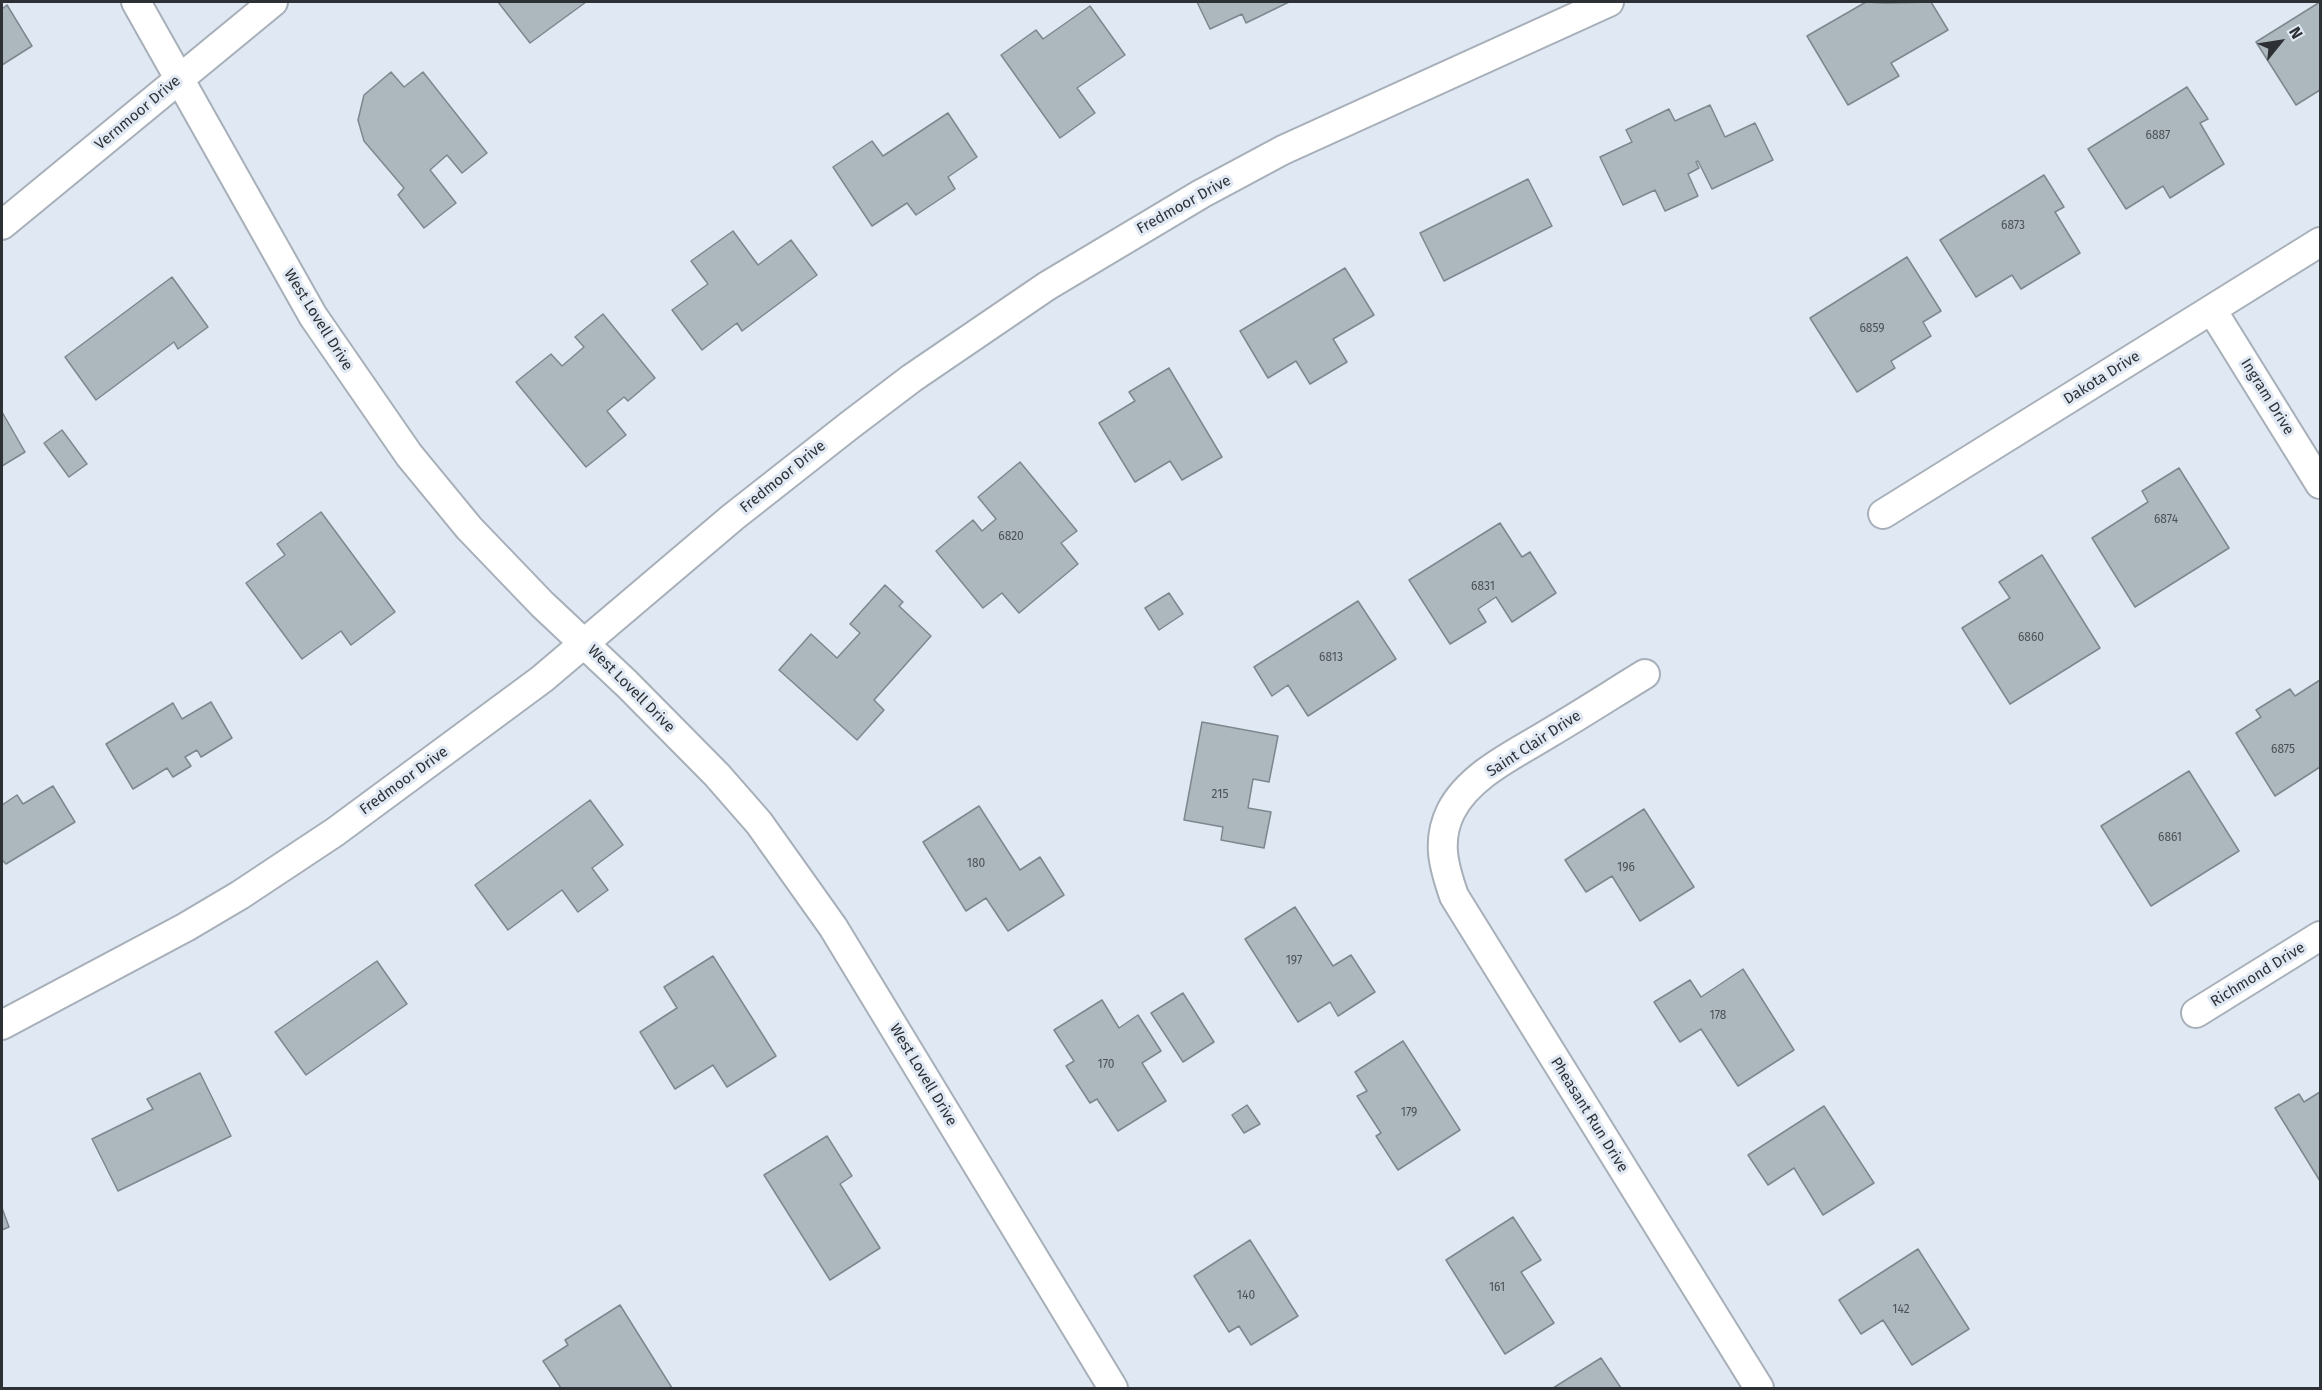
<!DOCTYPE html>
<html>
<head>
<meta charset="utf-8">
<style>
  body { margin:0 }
  #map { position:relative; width:2322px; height:1390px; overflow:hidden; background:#e0e8f3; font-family:"Fira Sans",sans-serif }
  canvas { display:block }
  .frame { position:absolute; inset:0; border:3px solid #2d3034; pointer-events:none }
  .north { position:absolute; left:2250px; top:12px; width:60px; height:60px; -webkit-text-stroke:4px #e0e8f3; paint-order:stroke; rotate:60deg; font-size:16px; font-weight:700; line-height:24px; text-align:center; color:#2d3034 }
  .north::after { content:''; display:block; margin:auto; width:21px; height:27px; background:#2d3034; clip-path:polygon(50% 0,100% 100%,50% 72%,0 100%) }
</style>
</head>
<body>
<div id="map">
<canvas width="2322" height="1390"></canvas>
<div class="frame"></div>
<div class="north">N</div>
</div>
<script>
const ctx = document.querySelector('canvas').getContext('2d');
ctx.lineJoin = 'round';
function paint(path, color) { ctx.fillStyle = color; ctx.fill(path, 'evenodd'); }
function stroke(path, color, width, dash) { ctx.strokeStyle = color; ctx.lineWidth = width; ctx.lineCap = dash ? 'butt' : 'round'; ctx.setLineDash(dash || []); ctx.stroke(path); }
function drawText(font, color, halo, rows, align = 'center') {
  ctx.font = font + ' "Fira Sans",sans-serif'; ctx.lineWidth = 6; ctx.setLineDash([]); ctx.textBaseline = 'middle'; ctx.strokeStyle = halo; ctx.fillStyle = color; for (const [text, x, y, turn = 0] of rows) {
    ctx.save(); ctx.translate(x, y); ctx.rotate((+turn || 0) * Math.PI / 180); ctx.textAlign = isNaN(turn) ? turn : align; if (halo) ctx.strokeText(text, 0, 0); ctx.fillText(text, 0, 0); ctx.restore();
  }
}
const building = new Path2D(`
  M498 2H586L530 43Z
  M1197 2H1289L1246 23 1242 14 1210 29Z
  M1866 2 1885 3 1931 2 1948 30 1891 63 1899 76 1848 105 1807 36Z
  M2320 2V90L2296 105 2256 42Z
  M7 5 32 46 2 65V9Z
  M1090 6 1125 55 1077 88 1095 113 1060 138 1001 55 1036 30 1043 39Z
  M391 72 404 87 423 72 487 153 462 173 447 155 430 170 456 203 424 228 398 195 404 188 364 141 358 120 364 95Z
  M2187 87 2208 119 2200 123 2224 164 2170 198 2163 186 2126 209 2088 149Z
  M1710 105 1725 137 1755 123 1773 160 1712 189 1698 161 1696 162 1699 168 1688 174 1698 196 1665 211 1655 190 1623 205 1600 157 1632 142 1626 130 1669 109 1675 121Z
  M948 113 977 157 948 177 955 189 916 215 907 203 872 226 833 167 872 141 883 156Z
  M2044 175 2064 207 2055 212 2080 253 2021 289 2012 275 1976 297 1940 240Z
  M1528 179 1552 226 1444 281 1420 233Z
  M733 231 758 265 791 240 817 275 742 331 737 323 702 350 672 310 708 284 691 261Z
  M1907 257 1941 311 1923 322 1931 336 1891 361 1895 368 1857 392 1810 318Z
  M1345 268 1374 315 1333 339 1347 362 1310 384 1296 361 1268 378 1240 331Z
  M172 277 208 327 178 349 174 342 96 400 65 357Z
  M603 314 655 378 628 401 624 397 607 411 626 435 586 467 516 382 551 354 562 366 584 347 575 337Z
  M1169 368 1222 457 1182 480 1170 461 1135 482 1099 423 1135 401 1129 392Z
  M2 412 25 452 2 466Z
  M62 430 87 464 69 477 44 443Z
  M1020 462 1077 531 1061 543 1078 564 1019 613 1002 593 983 608 936 551 973 520 982 531 996 519 978 497Z
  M2179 468 2229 548 2135 607 2092 538 2148 502 2142 491Z
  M321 512 395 612 351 645 341 631 302 659 246 583 285 555 277 544Z
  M1500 523 1522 557 1530 552 1556 593 1512 622 1496 597 1478 609 1486 622 1450 644 1409 580Z
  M2042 555 2100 648 2010 704 1962 628 2010 598 1999 582Z
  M885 585 903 602 899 606 931 636 874 700 884 710 857 740 779 670 811 634 837 658 860 633 850 624Z
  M1169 593 1183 614 1159 630 1145 608Z
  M1358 601 1396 659 1308 716 1288 685 1272 696 1254 667Z
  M2320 680V767L2275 796 2236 733 2261 717 2256 710 2290 689 2295 696Z
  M211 702 232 738 201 757 197 750 185 757 191 766 173 777 167 768 133 789 106 744 173 703 182 719Z
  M1202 722 1278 736 1269 782 1253 779 1248 808 1271 812 1264 848 1221 840 1223 827 1184 820Z
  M2189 771 2239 851 2151 906 2101 826Z
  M53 786 75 822 6 864 2 860V805L17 795 23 804Z
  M590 800 623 845 592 868 608 890 578 912 562 890 508 930 475 885Z
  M979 806 1020 870 1040 857 1064 895 1008 931 986 898 966 911 923 842Z
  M1644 809 1694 887 1640 921 1612 876 1586 892 1565 860Z
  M1295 907 1333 966 1351 955 1375 992 1338 1016 1330 1002 1298 1022 1245 939Z
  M713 956 776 1056 727 1087 713 1065 675 1089 640 1032 677 1008 664 987Z
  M377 961 407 1004 306 1075 275 1032Z
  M1743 969 1794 1050 1738 1086 1701 1029 1680 1042 1654 1002 1690 980 1701 997Z
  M1183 993 1214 1042 1183 1062 1151 1013Z
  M1102 1000 1119 1028 1138 1015 1161 1051 1142 1063 1166 1101 1118 1131 1097 1099 1090 1103 1066 1066 1074 1061 1054 1030Z
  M1403 1041 1460 1130 1398 1170 1376 1136 1381 1133 1357 1096 1367 1091 1355 1072Z
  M200 1073 231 1136 118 1191 92 1139 153 1109 147 1099Z
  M2320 1092V1181L2275 1108 2299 1094 2304 1102Z
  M1247 1105 1260 1124 1244 1133 1232 1115Z
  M1824 1106 1874 1183 1823 1215 1794 1168 1768 1185 1748 1155Z
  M827 1136 852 1176 840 1184 880 1248 830 1280 764 1175Z
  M2 1208 9 1227 2 1230Z
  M1513 1217 1541 1260 1521 1272 1554 1323 1505 1354 1446 1260Z
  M1250 1240 1298 1316 1251 1345 1239 1326 1229 1332 1194 1276Z
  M1918 1249 1969 1329 1912 1365 1883 1320 1861 1334 1839 1300Z
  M620 1305 672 1388H561L543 1361 568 1345 565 1340Z
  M1601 1358 1621 1388H1553Z`);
const street = new Path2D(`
  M136 2 313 316 409 455 469 528 542 604 627 684 717 775 759 823 833 927 1113 1388
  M2 225 273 2
  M2212 310 2320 484
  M1883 514 2320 242
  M1645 674C1614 693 1583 713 1551 732 1517 753 1470 774 1451 811 1436 841 1444 867 1454 896L1759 1388
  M2196 1013 2320 936
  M2 1025 186 927 240 895 335 832 542 679 733 517 850 425 912 378 1047 286 1201 194 1283 150 1609 2`);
const numberNames = [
  ["6887",2158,136],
  ["6873",2013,226],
  ["6859",1872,329],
  ["6874",2166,520],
  ["6820",1011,537],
  ["6831",1483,587],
  ["6860",2031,638],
  ["6813",1331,658],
  ["6875",2283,750],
  ["215",1220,795],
  ["6861",2170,838],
  ["180",976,864],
  ["196",1626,868],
  ["197",1294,961],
  ["178",1718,1016],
  ["170",1106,1065],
  ["179",1409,1113],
  ["161",1497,1288],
  ["140",1246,1296],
  ["142",1901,1310]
];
const streetNames = [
  ["Vernmoor Drive",138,113,-40],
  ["Fredmoor Drive",1184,205,-29],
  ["West Lovell Drive",318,320,58],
  ["Dakota Drive",2102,378,-32],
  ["Ingram Drive",2267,397,58],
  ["Fredmoor Drive",783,477,-39],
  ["West Lovell Drive",631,689,45],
  ["Saint Clair Drive",1534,744,-33],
  ["Fredmoor Drive",404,781,-36],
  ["Richmond Drive",2258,975,-32],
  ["West Lovell Drive",923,1075,59],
  ["Pheasant Run Drive",1589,1115,58]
];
paint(building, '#acb7be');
stroke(building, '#7c888e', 1.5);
stroke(street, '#a7afb9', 32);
stroke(street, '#fff', 28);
drawText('12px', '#4d5256', null, numberNames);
drawText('15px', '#2d3034', '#e0e8f3', streetNames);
</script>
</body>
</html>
